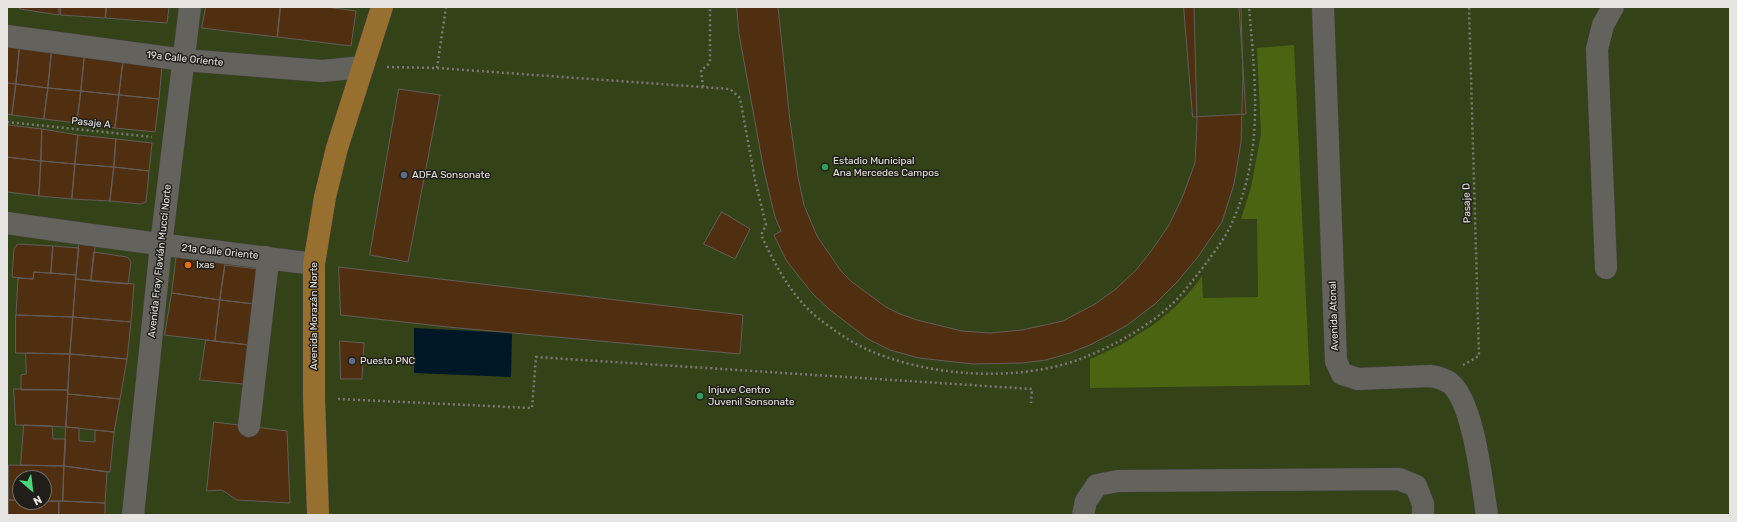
<!DOCTYPE html>
<html>
<head>
<meta charset="utf-8">
<style>
  body { margin:0 }
  #map { position:relative; width:1737px; height:522px; overflow:hidden; background:#2a2823; font-family:Rubik,sans-serif }
  canvas { display:block }
  .frame { position:absolute; inset:0; border:8px solid #e7e5e2; pointer-events:none }
  .north { position:absolute; left:12px; top:470px; width:40px; height:40px; box-sizing:border-box; background:#201e19; border:1px solid #706e69; border-radius:50%; rotate:152deg; font-size:11px; font-weight:700; line-height:16px; text-align:center; color:#e7e5e2 }
  .north::after { content:''; display:block; margin:auto; width:14px; height:18px; background:#4ad778; clip-path:polygon(50% 0,100% 100%,50% 72%,0 100%) }
</style>
</head>
<body>
<div id="map">
<canvas width="1737" height="522"></canvas>
<div class="frame"></div>
<div class="north">N</div>
</div>
<script>
const ctx = document.querySelector('canvas').getContext('2d');
ctx.lineJoin = 'round';
function paint(path, color) { ctx.fillStyle = color; ctx.fill(path, 'evenodd'); }
function stroke(path, color, width, dash) { ctx.strokeStyle = color; ctx.lineWidth = width; ctx.lineCap = dash ? 'butt' : 'round'; ctx.setLineDash(dash || []); ctx.stroke(path); }
function drawText(font, color, halo, rows, align = 'center') {
  ctx.font = font + ' Rubik,sans-serif'; ctx.lineWidth = 3; ctx.setLineDash([]); ctx.textBaseline = 'middle'; ctx.strokeStyle = halo; ctx.fillStyle = color; for (const [text, x, y, turn = 0] of rows) {
    ctx.save(); ctx.translate(x, y); ctx.rotate((+turn || 0) * Math.PI / 180); ctx.textAlign = isNaN(turn) ? turn : align; if (halo) ctx.strokeText(text, 0, 0); ctx.fillText(text, 0, 0); ctx.restore();
  }
}
const green = new Path2D(`
  M7 7H1730V515H7ZM20 478H44V502H20Z`);
const forest = new Path2D(`
  M1294 45 1310 385 1090 388V359C1133 341 1175 315 1202 276L1203 298 1258 297 1257 219H1241L1251 187 1261 134 1257 48Z`);
const water = new Path2D(`
  M414 328 512 333 511 377 414 373Z`);
const building = new Path2D(`
  M20 7H59V15L20 9Z
  M61 7H106L105 18 61 15Z
  M107 7H169L167 23 106 18Z
  M206 7H280L277 37 202 28Z
  M281 7H326L356 11 351 46 278 37Z
  M737 7H778L790 121 798 177 804 205 817 236 841 271 852 282 886 307 900 314 917 320 962 331 990 333 1022 330 1063 321 1095 304 1116 289 1136 270 1152 250 1169 225 1182 198 1195 163 1197 122 1194 7H1241L1243 77 1241 142 1234 184 1222 222 1197 258 1177 282 1156 303 1126 326 1092 344 1070 353 1046 360 1022 363 973 364 919 358 890 350 868 339 830 310 812 293 786 260 774 235 781 231 775 217 764 171 739 34Z
  M1184 7H1239L1246 114 1193 117Z
  M7 43 20 44 16 84 7 83Z
  M20 44 52 47 48 88 16 84Z
  M52 47 85 51 81 91 48 88Z
  M85 51 124 54 119 95 81 91Z
  M124 54 162 66 159 99 119 95Z
  M7 83 16 84 12 115 7 114Z
  M16 84 48 88 44 119 12 115Z
  M48 88 81 91 77 123 44 119Z
  M399 89 440 95 408 262 370 255Z
  M81 91 119 95 115 128 77 123Z
  M119 95 159 99 155 132 115 128Z
  M8 125 42 129 41 161 7 157Z
  M42 129 78 135 75 164 41 161Z
  M78 135 116 139 114 167 75 164Z
  M116 139 152 143 149 171 114 167Z
  M7 157 41 161 39 196 7 192Z
  M41 161 75 164 72 199 39 196Z
  M75 164 114 167 110 201 72 199Z
  M114 167 149 171 146 202 141 204 110 201Z
  M722 212 750 229 735 259 704 244Z
  M18 244 53 246 51 273 34 272 33 279 12 277 14 249Z
  M79 244 95 246 91 281 76 279Z
  M53 246 79 248 76 275 51 273Z
  M94 252 127 257 129 259 131 262 128 284 91 281Z
  M177 252 226 257 220 300 172 293Z
  M225 265 267 270 263 305 220 300Z
  M339 267 743 315 740 354 448 327 341 315Z
  M34 272 76 275 73 317 16 315 18 278 33 279Z
  M76 279 134 284 131 322 73 317Z
  M172 293 220 300 215 341 165 335Z
  M220 300 263 305 258 346 215 341Z
  M16 315 73 317 70 354 16 353Z
  M73 317 131 322 127 359 70 354Z
  M206 340 258 346 254 385 200 380Z
  M340 341 364 343 362 379H341Z
  M26 353 70 354 68 390H21V375L26 374Z
  M70 354 127 359 120 399 68 394Z
  M14 389 68 390 66 427 16 425Z
  M68 394 120 399 114 432 66 427Z
  M214 422 287 431 290 503 237 500 222 490 207 491Z
  M24 425 52 426 53 439H66L64 466 21 465Z
  M66 427 79 428V441L95 442V430L114 432 110 472 64 466Z
  M9 465 64 466 63 501H44V478H20V500H9Z
  M64 466 107 472 105 503 63 501Z
  M9 500H20V502L59 501V515H9Z
  M59 501 105 503V515H59Z`);
const path = new Path2D(`
  M387 67 437 68 730 89 740 98 755 180 766 225 761 235C776 266 791 296 818 318 832 329 849 341 866 349 928 377 1019 383 1083 358 1113 346 1146 328 1170 306 1183 294 1193 280 1204 266 1215 251 1227 236 1234 218 1264 149 1255 80 1249 7
  M437 68 446 7
  M703 87 701 70 707 66 710 62V7
  M7 122 152 137
  M1463 365 1479 356 1469 7
  M338 399 532 408 536 357 1032 389 1031 403`);
const minor = new Path2D(`
  M1323 7 1336 361 1342 374 1358 379 1430 376C1437 377 1444 379 1450 383 1474 402 1482 485 1487 515
  M7 36 184 60 322 71 363 67
  M7 223C109 238 211 251 314 264
  M1606 268 1597 49 1603 25 1613 7
  M249 426 267 270 266 257
  M133 515 161 245 190 7
  M1083 515 1086 501 1097 485 1118 481 1399 479 1416 486 1423 504V515`);
const major = new Path2D(`
  M318 515 314 397V264L325 197 337 148 382 7`);
const markers = [
  [825,167,4,"#2e9e5b"],
  [404,175,4,"#5c6f8a"],
  [188,265,4,"#e8710a"],
  [352,361,4,"#5c6f8a"],
  [700,396,4,"#2e9e5b"]
];
const streetNames = [
  ["19a Calle Oriente",185,59,6],
  ["Pasaje A",91,123,6],
  ["Pasaje D",1467,203,-92],
  ["21a Calle Oriente",220,252,6],
  ["Avenida Fray Flavián Mucci Norte",160,261,-84],
  ["Avenida Morazán Norte",314,316,-90],
  ["Avenida Atonal",1334,316,-92]
];
const poiNames = [
  ["Estadio Municipal",833,161],
  ["Ana Mercedes Campos",833,173],
  ["ADFA Sonsonate",412,175],
  ["Ixas",196,265],
  ["Puesto PNC",360,361],
  ["Injuve Centro",708,390],
  ["Juvenil Sonsonate",708,402]
];
paint(green, '#344218');
paint(forest, '#4b6412');
paint(water, '#001825');
paint(building, '#502e10');
stroke(building, '#635d5a', 1);
stroke(minor, '#45433f', 23);
stroke(major, '#45433f', 23);
stroke(path, '#7c7a76', 2.5, [2, 3]);
stroke(minor, '#64625c', 22);
stroke(major, '#976f2e', 22);
for (const [x, y, r, color] of markers) { const dot = new Path2D(); dot.arc(x, y, r, 0, 2 * Math.PI); ctx.fillStyle = color; ctx.fill(dot); stroke(dot, '#201e19', 1.5); }
drawText('10px', '#e7e5e2', '#201e19', streetNames);
drawText('10px', '#e7e5e2', '#201e19', poiNames, 'left');
</script>
</body>
</html>
